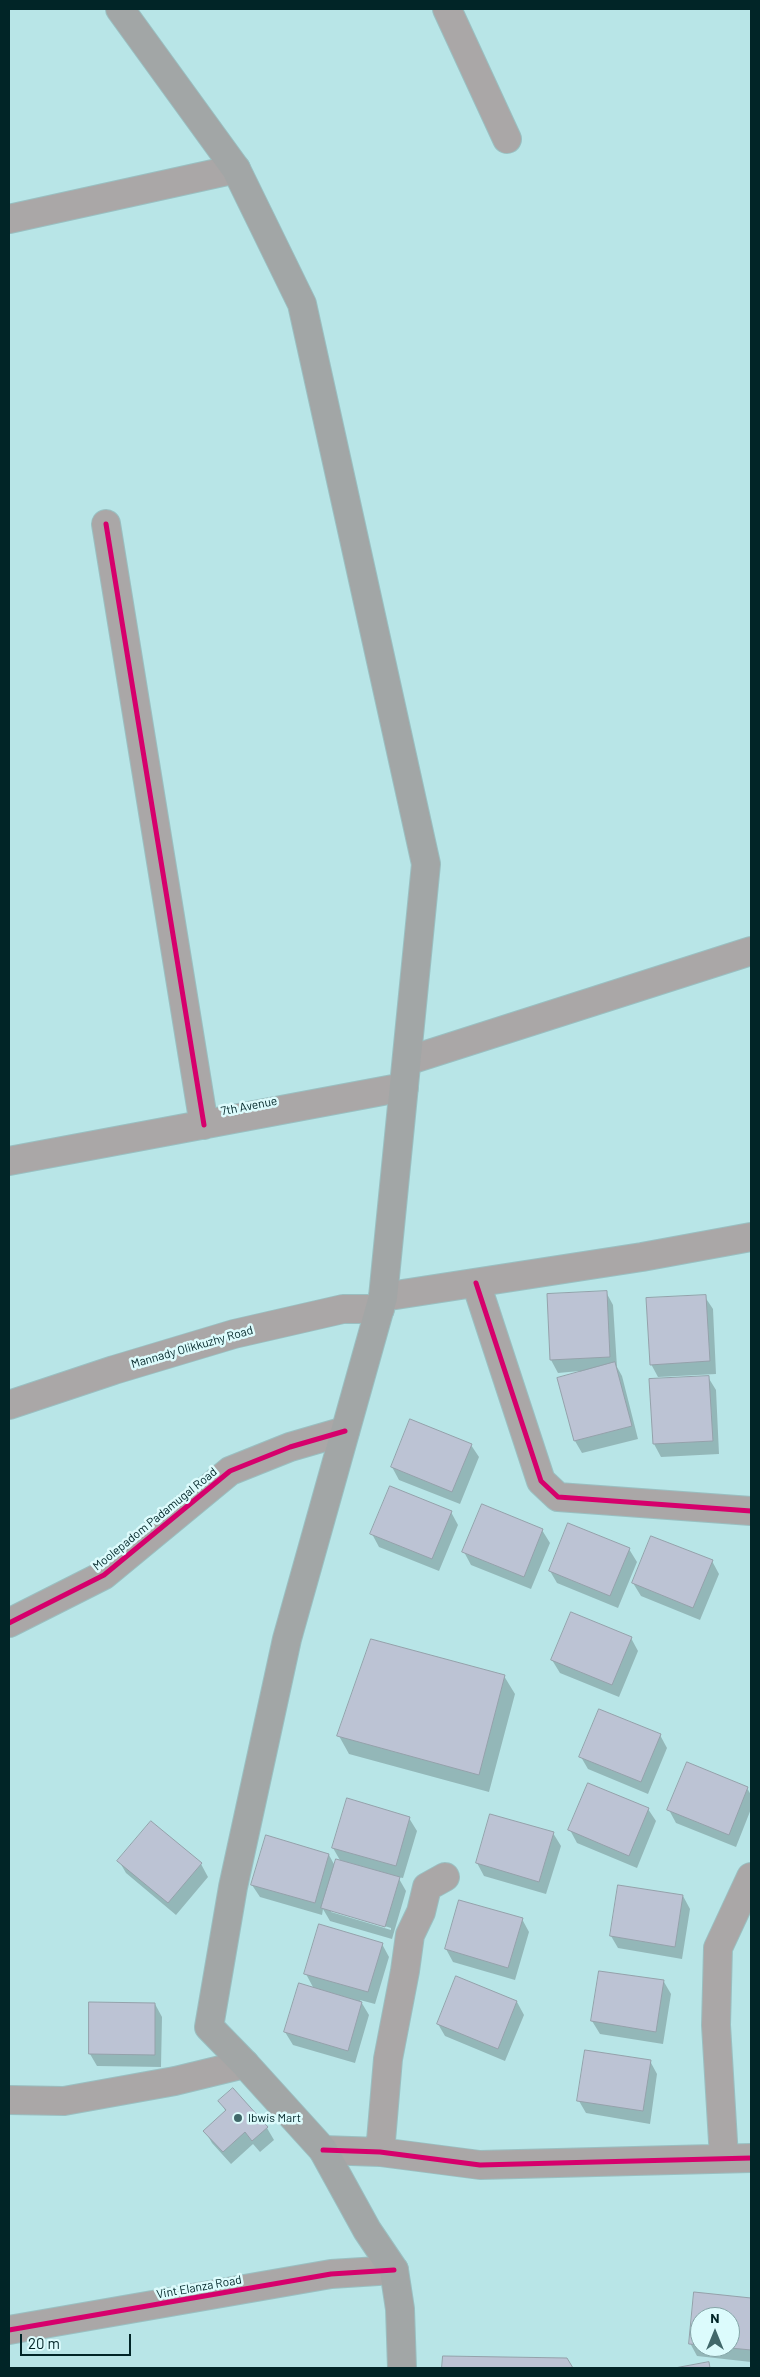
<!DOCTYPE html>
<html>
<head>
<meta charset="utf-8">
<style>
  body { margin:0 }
  #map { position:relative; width:760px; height:2377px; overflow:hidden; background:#b8e5e7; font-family:Barlow,sans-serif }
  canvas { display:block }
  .frame { position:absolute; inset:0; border:10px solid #012527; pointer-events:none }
  .north { position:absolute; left:690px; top:2307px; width:50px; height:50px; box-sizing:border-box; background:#dcfbfc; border:1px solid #84a5a7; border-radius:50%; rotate:0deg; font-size:14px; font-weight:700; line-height:20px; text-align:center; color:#012527 }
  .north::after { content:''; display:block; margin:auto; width:18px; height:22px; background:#41686a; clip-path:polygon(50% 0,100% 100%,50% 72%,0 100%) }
  .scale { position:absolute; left:20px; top:2334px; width:111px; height:22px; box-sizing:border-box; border:2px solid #012527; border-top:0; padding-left:6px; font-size:15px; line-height:18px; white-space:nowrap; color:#012527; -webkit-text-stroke:4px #dcfbfc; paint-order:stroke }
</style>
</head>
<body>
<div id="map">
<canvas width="760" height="2377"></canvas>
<div class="frame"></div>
<div class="north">N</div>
<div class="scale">20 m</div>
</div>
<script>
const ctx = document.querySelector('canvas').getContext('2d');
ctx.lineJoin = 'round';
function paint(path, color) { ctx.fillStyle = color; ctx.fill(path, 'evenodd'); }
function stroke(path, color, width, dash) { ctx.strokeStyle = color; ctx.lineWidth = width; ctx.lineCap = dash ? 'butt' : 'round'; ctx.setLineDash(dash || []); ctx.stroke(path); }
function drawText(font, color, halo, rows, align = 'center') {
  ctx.font = font + ' Barlow,sans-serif'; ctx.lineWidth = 5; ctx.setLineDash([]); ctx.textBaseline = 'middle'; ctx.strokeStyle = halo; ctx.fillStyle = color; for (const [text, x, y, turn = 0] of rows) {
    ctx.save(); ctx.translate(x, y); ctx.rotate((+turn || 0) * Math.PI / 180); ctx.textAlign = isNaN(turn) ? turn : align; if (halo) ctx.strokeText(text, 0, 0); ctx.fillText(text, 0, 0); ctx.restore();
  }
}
const shadow = new Path2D(`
  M606 1292 613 1305 617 1367 622 1376 638 1439 582 1453 575 1441 580 1371 558 1373 551 1360Z
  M705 1297 713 1309 716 1374 658 1377 651 1364Z
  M708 1377 716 1390 719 1454 661 1457 654 1444Z
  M471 1445 479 1457 460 1504 399 1480 392 1467Z
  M451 1512 458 1525 439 1571 379 1547 372 1534Z
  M542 1530 550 1543 531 1589 471 1565 464 1552Z
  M629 1549 637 1562 618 1608 557 1583 550 1571Z
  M712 1561 719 1574 700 1620 641 1596 633 1583Z
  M631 1638 638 1651 619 1697 560 1673 552 1660Z
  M504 1676 515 1694 489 1792 349 1754 339 1736Z
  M660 1735 667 1748 648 1794 588 1769 581 1757Z
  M747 1788 751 1795V1809L736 1847 676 1823 669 1810Z
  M648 1809 656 1821 637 1868 577 1843 570 1830Z
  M409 1818 417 1831 403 1878 398 1877 406 1891 392 1939 330 1921 323 1909 322 1915 260 1897 252 1885 329 1855 335 1866 341 1862 333 1848ZM331 1910 391 1928V1930L331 1912Z
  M553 1833 561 1846 546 1894 484 1876 477 1863Z
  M119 1861 201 1864 208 1877 176 1915 126 1873Z
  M683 1896 690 1909 682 1959 618 1948 611 1936Z
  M522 1919 529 1932 515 1980 453 1962 446 1949Z
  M382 1944 389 1957 375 2004 360 2000 369 2015 355 2063 293 2045 285 2032 314 1989 306 1974Z
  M664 1982 671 1994 663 2044 600 2034 592 2021Z
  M517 2002 524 2015 505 2061 445 2036 438 2024Z
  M155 2004 162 2017 161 2067 97 2066 90 2054Z
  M650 2061 657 2074 650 2124 586 2113 579 2101Z
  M220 2101 267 2128 274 2140 260 2152 253 2144 231 2164 212 2143 205 2131 226 2112Z
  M695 2294 751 2299V2362L697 2356 690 2343ZM700 2317H730V2347H700Z
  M444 2357 566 2359 571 2368H443Z`);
const building = new Path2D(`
  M607 1291 610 1357 550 1360 547 1294Z
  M706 1295 710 1361 650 1365 646 1298Z
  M615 1362 632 1426 574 1441 557 1378Z
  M709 1376 713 1441 653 1444 649 1379Z
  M410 1419 472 1444 452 1492 391 1467Z
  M390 1486 452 1511 432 1559 370 1534Z
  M482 1504 543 1529 524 1577 462 1552Z
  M568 1523 630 1548 610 1596 549 1571Z
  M651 1536 713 1560 693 1608 632 1583Z
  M571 1612 632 1637 612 1685 551 1660Z
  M371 1639 505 1675 479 1775 337 1736Z
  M599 1709 661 1734 641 1782 579 1757Z
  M687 1762 748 1787 729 1835 667 1810Z
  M588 1783 649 1808 629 1856 568 1830Z
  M347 1798 410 1817 396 1866 332 1848Z
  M490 1814 554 1832 539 1882 476 1863Z
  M151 1821 202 1863 168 1903 117 1861Z
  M266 1835 329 1854 315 1903 251 1885Z
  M336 1859 400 1877 385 1927 321 1908Z
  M618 1885 683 1895 675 1947 610 1936Z
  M459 1900 523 1918 508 1968 445 1949Z
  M319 1924 383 1943 368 1992 304 1974Z
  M599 1971 664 1980 656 2032 591 2021Z
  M456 1976 517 2001 498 2049 437 2024Z
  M299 1983 362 2002 348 2051 284 2032Z
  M89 2002 155 2003V2055L89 2054Z
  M585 2050 651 2060 643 2111 577 2101Z
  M233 2088 268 2127 252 2141 245 2132 223 2152 203 2131 226 2110 218 2101Z
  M694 2292 751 2298V2350L720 2347H730V2317H700V2345L689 2344Z
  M443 2356 567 2358 573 2368H442Z
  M709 2362 710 2368H675Z`);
const minor = new Path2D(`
  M447 9 507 139
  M9 219 236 169
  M106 524 204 1125
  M407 1061 751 951
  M9 1161 404 1087
  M476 1283 541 1481 558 1497 751 1511
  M383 1297 642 1257 751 1237
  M9 1405 114 1370 234 1334 343 1309H380
  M9 1623 104 1575 230 1471 290 1447 345 1431
  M9 2100 64 2101 175 2081 245 2064
  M323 2150 380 2152 480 2165 751 2158
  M380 2152 388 2059 405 1971 410 1935 421 1912 427 1887 445 1877
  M724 2158 716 2025 718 1948 751 1877
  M9 2330 331 2274 394 2270`);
const secondary = new Path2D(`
  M120 9 236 169 302 304 426 864 383 1297 287 1639 233 1887 209 2027 245 2064 323 2150 367 2230 394 2270 400 2309 402 2368`);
const cycleway = new Path2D(`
  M106 524 204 1125
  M476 1283 541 1481 558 1497 751 1511
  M9 1623 104 1575 230 1471 290 1447 345 1431
  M323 2150 380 2152 480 2165 751 2158
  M9 2330 331 2274 394 2270`);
const markers = [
  [238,2118,5,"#41686a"]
];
const streetNames = [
  ["7th Avenue",249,1106,-11],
  ["Mannady Olikkuzhy Road",192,1347,-16],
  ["Moolepadom Padamugal Road",155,1519,-39],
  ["Vint Elanza Road",199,2287,-10]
];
const poiNames = [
  ["Ibwis Mart",248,2118]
];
paint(shadow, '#0003');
paint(building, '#bcc3d4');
stroke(building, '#94a1aa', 1);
stroke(minor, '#9abfc1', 30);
stroke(secondary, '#9abfc1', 30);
stroke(minor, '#aaa7a7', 28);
stroke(secondary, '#a2a6a6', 28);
stroke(cycleway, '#d6006c', 5);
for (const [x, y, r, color] of markers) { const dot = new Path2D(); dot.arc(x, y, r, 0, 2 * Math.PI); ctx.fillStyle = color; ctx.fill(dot); stroke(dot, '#dcfbfc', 2); }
drawText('12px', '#012527', '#dcfbfc', streetNames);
drawText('12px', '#012527', '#dcfbfc', poiNames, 'left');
</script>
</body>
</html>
